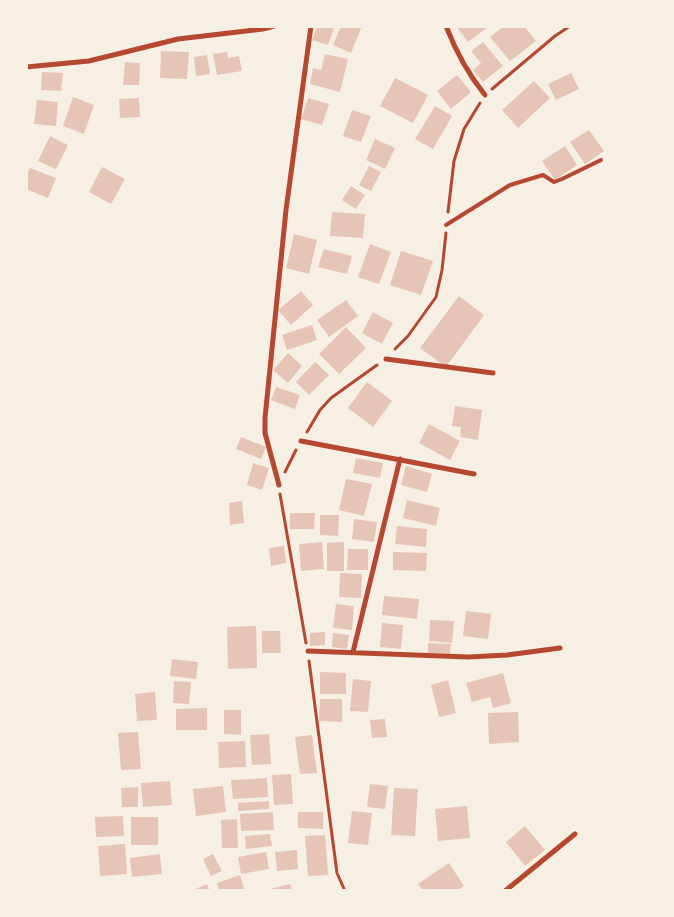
<!DOCTYPE html>
<html>
<head>
<meta charset="utf-8">
<style>
  body { margin:0 }
  #map { position:relative; width:674px; height:917px; overflow:hidden; background:#f6efe4; font-family:"Sofia Sans Condensed",sans-serif }
  canvas { display:block }
  .frame { position:absolute; inset:0; border:28px solid #f6efe4; pointer-events:none }
</style>
</head>
<body>
<div id="map">
<canvas width="674" height="917"></canvas>
<div class="frame"></div>
</div>
<script>
const ctx = document.querySelector('canvas').getContext('2d');
ctx.lineJoin = 'round';
function paint(path, color) { ctx.fillStyle = color; ctx.fill(path, 'evenodd'); }
function stroke(path, color, width, dash) { ctx.strokeStyle = color; ctx.lineWidth = width; ctx.lineCap = dash ? 'butt' : 'round'; ctx.setLineDash(dash || []); ctx.stroke(path); }
const building = new Path2D(`
  M317 26H335L328 45 312 40Z
  M341 26H362L351 53 333 45Z
  M456 26H489L468 42Z
  M504 26H524L536 41 510 61 490 37Z
  M483 42 503 66 483 82 473 70 481 63 471 51Z
  M161 51 189 52 187 79 160 78Z
  M227 52 228 58 239 56 242 71 217 75 213 54Z
  M325 54 348 59 340 92 310 84 313 68 321 70Z
  M207 55 210 74 196 76 194 57Z
  M125 62 140 63 139 85H123Z
  M42 72 63 73 61 91 41 90Z
  M571 73 579 89 556 100 548 84Z
  M457 75 471 92 451 109 437 91Z
  M395 78 428 95 413 123 380 106Z
  M534 81 550 98 518 128 502 110Z
  M73 97 94 105 84 134 63 126Z
  M139 98 140 117 120 118 119 99Z
  M308 98 329 104 322 125 301 119Z
  M37 100 58 102 56 126 34 124Z
  M435 106 452 116 433 149 415 139Z
  M352 110 371 116 361 142 343 136Z
  M589 130 604 151 585 164 570 142Z
  M50 136 68 145 56 169 38 161Z
  M375 139 395 148 385 169 366 160Z
  M565 146 577 165 555 180 542 161Z
  M369 166 381 172 371 191 359 185Z
  M102 167 125 179 111 204 89 192Z
  M30 168 56 178 48 198 26 189V177Z
  M351 186 365 195 356 209 342 200Z
  M332 212 365 214 363 238 330 236Z
  M294 234 317 240 309 274 286 268Z
  M370 244 391 252 379 284 358 277Z
  M324 249 352 256 347 274 318 267Z
  M401 251 433 261 421 295 390 285Z
  M301 291 313 305 291 325 278 310Z
  M459 296 484 315 446 367 420 348Z
  M346 300 358 316 329 337 317 320Z
  M373 312 393 323 382 344 362 333Z
  M312 325 317 340 287 350 282 335Z
  M346 327 366 348 339 374 319 354Z
  M288 353 302 366 288 383 273 370Z
  M315 362 329 375 309 395 296 382Z
  M367 382 392 401 373 427 348 408Z
  M276 387 300 395 295 409 271 400Z
  M455 406 482 410 478 440 460 437 461 427 452 426Z
  M429 424 460 441 450 460 419 443Z
  M241 437 266 447 261 459 236 449Z
  M356 458 383 463 380 478 353 473Z
  M253 463 269 468 262 490 247 485Z
  M406 466 432 474 427 492 401 485Z
  M346 479 372 484 364 516 339 510Z
  M407 500 440 508 436 526 403 518Z
  M242 501 244 523 230 525 229 503Z
  M290 513H315L314 529H290Z
  M320 515H339L338 536 320 535Z
  M354 519 377 522 374 542 352 539Z
  M397 526 427 529 426 547 395 544Z
  M322 542 324 569 301 571 299 544Z
  M344 542V571H327V543Z
  M284 546 286 563 271 566 269 548Z
  M348 549H368V570H347Z
  M393 552 427 553 426 571 393 570Z
  M340 573 362 574 361 598 339 597Z
  M384 596 419 599 417 619 382 615Z
  M336 604 354 606 352 630 333 628Z
  M466 611 491 614 488 639 463 636Z
  M430 620 454 621 452 643 429 641Z
  M382 623 403 625 401 649 380 647Z
  M256 626 257 668 228 669 227 627Z
  M262 631H280L281 653H262Z
  M325 632V645L310 646V633Z
  M333 633 349 635 347 649 332 647Z
  M428 643 451 644 450 654 428 653Z
  M172 659 198 662 196 679 170 676Z
  M320 672 346 673V694H320Z
  M503 673 511 703 493 708 490 697 472 702 466 683Z
  M353 679 371 681 368 712 350 711Z
  M448 680 456 713 439 717 431 685Z
  M174 681 191 682 189 704 173 703Z
  M155 692 157 720 137 721 135 694Z
  M320 699H342V722L319 721Z
  M207 708V730H176V709Z
  M224 710H241V735L224 734Z
  M518 712 519 742 489 744 488 713Z
  M385 719 387 737 372 738 370 720Z
  M138 732 141 769 121 770 118 733Z
  M269 734 271 764 252 765 250 735Z
  M312 735 317 773 300 774 295 737Z
  M245 741 246 767 219 768 218 742Z
  M291 774 293 804 274 805 272 775Z
  M267 778 268 797 233 799 231 780Z
  M170 781 172 805 143 807 141 783Z
  M370 784 388 786 385 809 367 807Z
  M223 786 226 812 196 816 193 789Z
  M138 787V807H122L121 788Z
  M394 788 418 789 415 836 391 835Z
  M269 801V809L238 811V803Z
  M467 806 470 838 438 841 435 809Z
  M352 811 372 813 368 845 348 843Z
  M273 812 274 830 241 831 240 814Z
  M298 812H323V829L298 828Z
  M123 816 124 836 96 837 95 817Z
  M131 817H158V845H131Z
  M237 819 238 848H222L221 820Z
  M525 826 545 850 525 866 506 842Z
  M270 834 272 846 246 849 245 836Z
  M325 835 328 875 308 876 305 836Z
  M125 844 127 874 100 876 98 846Z
  M297 850 298 869 277 871 275 852Z
  M266 852 269 869 241 874 238 857Z
  M160 854 162 874 132 877 130 858Z
  M213 854 222 871 211 876 203 859Z
  M449 863 464 886 457 891H423L418 884Z
  M240 875 245 891H219L217 883Z
  M207 884 210 891H191Z
  M290 884 292 891H266V890Z`);
const path = new Path2D(`
  M492 89 555 36 570 26
  M448 212 454 161 464 129 480 103
  M395 349 408 336 436 297 442 270 446 233
  M307 432 320 410 331 398 377 365
  M285 472 296 450
  M280 494 306 643
  M309 661 337 873 345 891`);
const service = new Path2D(`
  M446 225 510 185 543 175 554 182 562 179 601 160`);
const minor = new Path2D(`
  M446 26C456 52 468 74 485 95
  M26 67 89 61 178 39 263 29 274 26
  M386 359 493 373
  M301 441 474 474
  M279 485 265 433V418L286 210 311 26
  M308 651 468 657 507 655 560 648
  M353 652 400 459
  M505 891 575 834`);
paint(building, '#e6c5b7');
stroke(path, '#b5482f', 3);
stroke(service, '#b5482f', 4);
stroke(minor, '#b5482f', 5);
</script>
</body>
</html>
